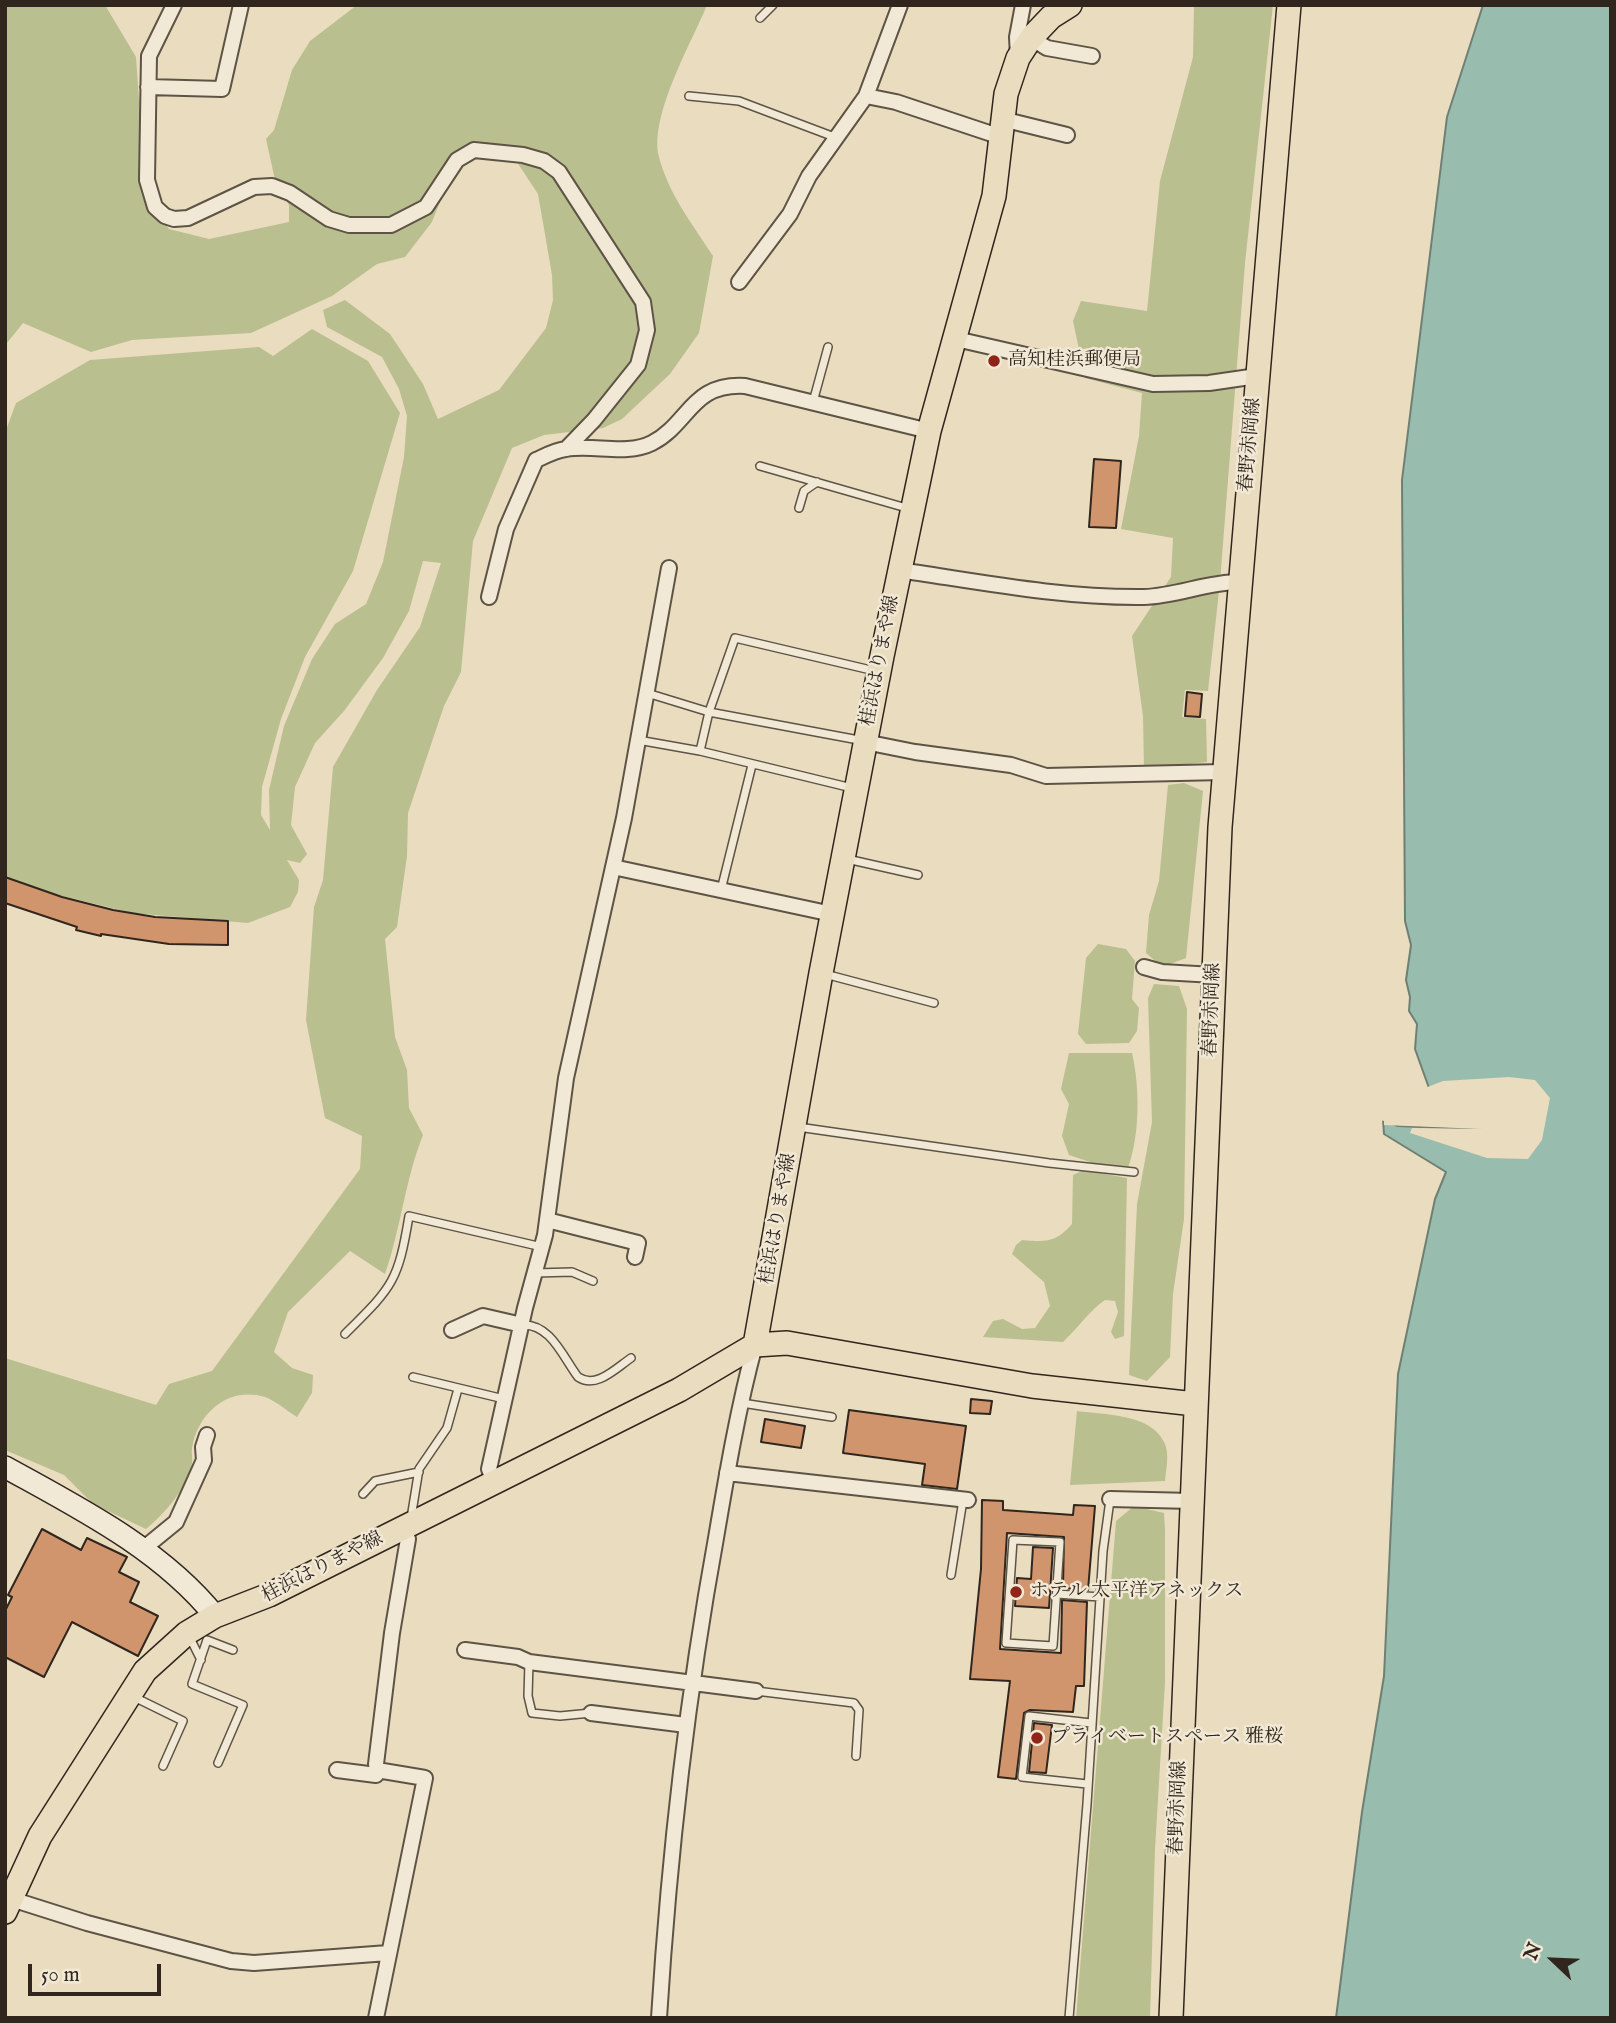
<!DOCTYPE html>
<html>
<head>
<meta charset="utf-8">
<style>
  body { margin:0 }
  #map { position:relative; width:1616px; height:2023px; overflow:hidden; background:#eadcbe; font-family:"IM FELL English",serif }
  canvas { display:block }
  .frame { position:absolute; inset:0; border:7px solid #30261e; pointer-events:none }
  .north { position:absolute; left:1518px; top:1925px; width:70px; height:70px; -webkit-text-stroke:5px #f1e8d5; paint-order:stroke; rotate:293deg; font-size:19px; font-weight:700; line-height:28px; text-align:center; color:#30261e }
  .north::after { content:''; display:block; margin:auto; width:24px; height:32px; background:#30261e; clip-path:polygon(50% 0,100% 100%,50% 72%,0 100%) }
  .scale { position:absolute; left:28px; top:1964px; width:133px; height:32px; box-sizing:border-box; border:4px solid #30261e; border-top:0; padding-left:9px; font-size:21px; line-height:24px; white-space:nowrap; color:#30261e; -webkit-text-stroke:5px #f1e8d5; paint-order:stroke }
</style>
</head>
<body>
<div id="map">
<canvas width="1616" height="2023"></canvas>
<div class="frame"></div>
<div class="north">N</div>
<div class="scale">50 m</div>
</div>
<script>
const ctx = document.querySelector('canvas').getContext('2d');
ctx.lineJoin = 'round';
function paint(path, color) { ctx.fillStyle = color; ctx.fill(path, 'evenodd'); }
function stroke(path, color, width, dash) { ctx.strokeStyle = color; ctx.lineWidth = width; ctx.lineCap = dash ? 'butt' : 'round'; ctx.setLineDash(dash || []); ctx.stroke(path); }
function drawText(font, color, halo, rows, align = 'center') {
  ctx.font = font + ' "IM FELL English","Noto Serif JP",serif'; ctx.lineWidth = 5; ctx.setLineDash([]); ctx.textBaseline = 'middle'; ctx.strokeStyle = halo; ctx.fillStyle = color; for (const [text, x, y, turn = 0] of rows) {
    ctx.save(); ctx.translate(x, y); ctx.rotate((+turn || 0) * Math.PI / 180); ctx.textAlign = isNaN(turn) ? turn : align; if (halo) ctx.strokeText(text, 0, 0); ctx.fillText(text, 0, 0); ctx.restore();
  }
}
const green = new Path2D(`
  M5 5H105L136 57 146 198 169 229 209 239 289 222V205L275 180 266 139 274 130 292 70 310 41 357 5H707C691 44 649 116 659 157 668 193 693 225 713 256L699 333 670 374 622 419 603 428 544 435 512 448 473 541 461 672 444 706 408 813 407 856 397 927 385 939 395 1037 407 1070 409 1108 423 1135C405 1180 401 1228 385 1274L350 1251 288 1312 274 1352 292 1368 313 1375 312 1393 297 1417C287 1411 276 1401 265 1397 229 1386 198 1412 192 1448 191 1453 193 1459 192 1464 186 1490 165 1513 146 1529L93 1504 64 1475 5 1450V1358L156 1405 169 1384 212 1371 360 1169 362 1136 325 1118 306 1020 314 907 323 880 333 767 377 690 420 627 441 563 423 561 409 611 383 658 344 711 315 743 295 787 291 825 307 854 300 863 287 860 299 880 298 892 290 907 248 923 132 913 54 894 5 876V433L16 403 90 360 259 347 273 356 312 329 368 361 400 413 353 571 305 657 281 719 262 787 261 815 270 830 269 790 284 726 312 659 335 624 366 604 383 562 404 457 407 416 399 389 382 357 327 327 323 310 345 300 390 334 423 384 438 419 499 390 546 328 553 300 552 275 538 194 511 153 473 147 447 184 432 222 405 257 377 264 332 296 251 333 132 340 91 352 23 323 7 343 5 357Z
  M1194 5H1273L1245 263 1220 582 1208 691 1185 690 1182 717 1206 719 1207 762 1144 769 1143 716 1132 636 1171 577 1173 538 1121 529 1139 436 1142 393 1085 378 1073 321 1081 301 1147 311 1160 181 1193 57Z
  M1184 783 1203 791 1186 958 1162 967 1146 953 1149 915 1159 881 1168 785Z
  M1098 944 1126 949 1135 961 1132 999 1139 1008 1137 1031 1129 1043 1086 1044 1078 1034 1086 958Z
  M1154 984 1179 986 1187 1009 1184 1219 1173 1294 1170 1357 1147 1381 1129 1375 1137 1204 1152 1122 1148 998Z
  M1069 1053H1132C1140 1088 1140 1134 1128 1168L1096 1164 1069 1155 1062 1136 1069 1104 1061 1089Z
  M1084 1170 1127 1178 1124 1336 1115 1339 1111 1332 1118 1312 1115 1301 1105 1300C1090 1310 1078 1328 1063 1342L983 1337 993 1321 1003 1319 1022 1329 1035 1328 1050 1306 1044 1282 1012 1254 1016 1245 1022 1240C1046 1242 1055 1243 1072 1224L1073 1175Z
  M1077 1411C1104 1415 1150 1413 1164 1442 1170 1453 1166 1469 1165 1481L1070 1485Z
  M1134 1506 1164 1513 1165 1531V1682L1155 1849 1150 2018H1076L1116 1521Z`);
const water = new Path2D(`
  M1483 5H1611V2018H1336L1362 1812 1384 1676 1398 1374 1435 1199 1446 1172 1384 1134 1383 1120 1398 1126 1516 1131V1109L1429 1088 1415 1049 1417 1024 1409 1011 1410 997 1406 980 1411 945 1405 921 1402 480 1447 117Z`);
const pier = new Path2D(`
  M1509 1077 1535 1080 1550 1098 1542 1140 1528 1159 1487 1158 1410 1133 1412 1128 1483 1129 1384 1125V1121L1380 1120 1384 1117 1398 1122 1513 1127V1112L1438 1108 1425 1088 1443 1081Z`);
const building = new Path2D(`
  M1094 459 1121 461 1116 528 1089 527Z
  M1187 692 1202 694 1200 717 1185 716Z
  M5 877 62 897 113 910 155 917 228 921V945L169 944 101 934V936L76 930 77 927 5 903Z
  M971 1399 992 1401 990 1414 970 1413Z
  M849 1410 966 1426 957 1489 922 1485 925 1464 843 1453Z
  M765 1419 805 1426 801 1448 761 1442Z
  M982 1500 1003 1501V1510L1073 1515 1074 1505 1095 1506 1088 1590 1063 1588 1064 1537 1007 1533 1000 1649 1061 1653 1062 1600 1087 1602 1084 1686H1076L1073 1712 1030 1710 1024 1713 1016 1779 998 1777 1010 1681 970 1679 981 1569Z
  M42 1529 81 1550 87 1538 127 1557 119 1572 139 1582 130 1602 158 1616 138 1656 72 1622 44 1677 5 1657V1611L12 1597 8 1595Z
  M1033 1547 1053 1548 1049 1608 1015 1606 1017 1578 1031 1579Z
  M1034 1723 1052 1725 1046 1773 1029 1772Z`);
const lane = new Path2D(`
  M760 18 773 5
  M689 96 739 101 837 138
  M813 402 828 347
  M760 466 910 509
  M799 508 804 491 817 482
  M647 693 709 712 864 741
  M638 740 700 751 852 788
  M700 751 709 712 735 638 875 671
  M847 859 918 875
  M721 890 752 765
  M825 974 934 1003
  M798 1127 1049 1163 1134 1172
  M535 1273 572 1272 593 1281
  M522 1325C550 1323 563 1357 578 1377 596 1389 615 1369 631 1358
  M345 1334C392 1287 398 1283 409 1216L542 1247
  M413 1377 504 1399
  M742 1403 832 1417
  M363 1494 375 1481 419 1472
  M414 1517 412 1512 419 1469 447 1428 458 1389
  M1013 1540 1060 1542 1053 1646 1006 1643Z
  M951 1575 963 1500
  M1057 1594 1100 1597
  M189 1636 201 1660
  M529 1662 528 1696 532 1713 560 1716 591 1713
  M756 1691 854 1703 859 1710 856 1756
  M134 1697 183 1721 163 1766
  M218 1763 243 1705 192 1684 207 1640 233 1650
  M1087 1784 1022 1777 1029 1716 1091 1723
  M1069 2018 1087 1804 1103 1551 1110 1500`);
const street = new Path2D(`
  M174 5 149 56 147 180 155 207 165 216 174 219 188 218 254 187 272 186 290 193 329 219 349 225H391L426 207 457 160 474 150 523 155 544 161 559 172 643 302 647 330 638 365 594 420 566 449
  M1031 38 1047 48 1092 56
  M1018 57 1017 37 1023 5
  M148 87 222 89 241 5
  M866 96 896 102 1001 137
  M1002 119 1067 135
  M739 282 790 214 809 176 866 96 900 5
  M956 339 1153 384 1209 383 1257 376
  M899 570C981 582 1061 598 1144 597 1177 596 1207 582 1239 582
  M489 597 506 529 536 460C545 456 556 450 566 449 594 444 626 456 652 443 690 423 691 383 745 386L929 431
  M865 742 915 752 1011 765 1046 776 1223 772
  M613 867 832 914
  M1144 967 1162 972 1214 975
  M547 1220 638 1243 635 1257
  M452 1330 483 1316 522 1325
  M727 1473 968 1500
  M494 1482 489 1469 525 1308 545 1235 566 1078 624 818 669 568
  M1110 1499 1192 1501
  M143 1549 176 1522 204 1460 203 1447 207 1435
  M465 1650 518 1657 529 1662 756 1691
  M591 1713 686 1725
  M337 1770 376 1775 377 1770
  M5 1897 87 1923 231 1961 254 1963 388 1953
  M376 2018 425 1778 377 1770 376 1764 392 1633 408 1539 403 1528
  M659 2018C669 1856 687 1697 716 1538 727 1473 738 1408 755 1345`);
const secondary = new Path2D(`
  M5 1467C79 1508 161 1549 215 1616`);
const primary = new Path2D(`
  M755 1345 821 973 882 656 929 431 994 196 1006 94 1018 58 1031 38 1051 17 1070 5
  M5 1912 40 1836 145 1671 187 1633 215 1616 269 1595 679 1390 755 1345 787 1343 1032 1386 1195 1404
  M1171 2018 1220 827 1289 5`);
const markers = [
  [994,361,7,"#8f2418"],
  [1016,1592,7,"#8f2418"],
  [1037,1738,7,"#8f2418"]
];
const poiNames = [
  ["高知桂浜郵便局",1008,361],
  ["ホテル 太平洋アネックス",1030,1592],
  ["プライベートスペース 雅桜",1051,1738]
];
const streetNames = [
  ["春野赤岡線",1251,445,-85],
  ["桂浜はりまや線",881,661,-79],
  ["春野赤岡線",1213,1010,-88],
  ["桂浜はりまや線",779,1219,-80],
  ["桂浜はりまや線",323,1568,-27],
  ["春野赤岡線",1179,1808,-88]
];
paint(green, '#babf8f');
paint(water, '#98bcae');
stroke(water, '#6e8074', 2);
paint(pier, '#eadcbe');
paint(building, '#d1956e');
stroke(building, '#30261e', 2);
stroke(lane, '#5e5446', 10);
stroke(street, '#5e5446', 18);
stroke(secondary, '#30261e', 24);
stroke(primary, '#30261e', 26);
stroke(lane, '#f1e8d5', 7);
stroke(street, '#f1e8d5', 14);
stroke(secondary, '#f1e8d5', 21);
stroke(primary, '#eadcbe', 23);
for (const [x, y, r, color] of markers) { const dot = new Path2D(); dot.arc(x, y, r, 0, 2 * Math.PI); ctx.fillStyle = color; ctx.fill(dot); stroke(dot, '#f1e8d5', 2.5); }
drawText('19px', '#30261e', '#f1e8d5', poiNames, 'left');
drawText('19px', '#30261e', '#f1e8d5', streetNames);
</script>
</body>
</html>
